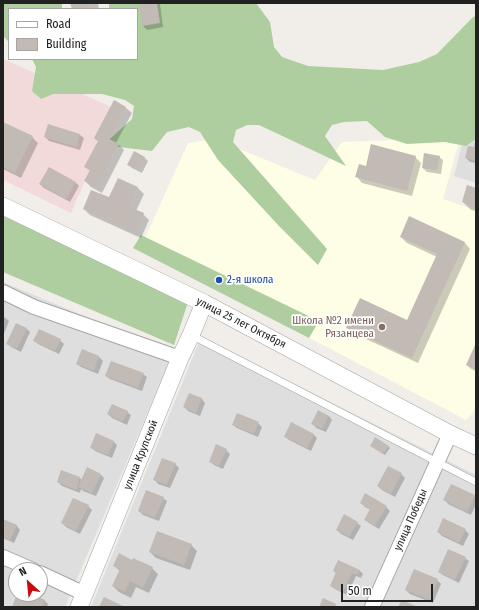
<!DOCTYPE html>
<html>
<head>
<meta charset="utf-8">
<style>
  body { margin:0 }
  #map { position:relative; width:479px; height:610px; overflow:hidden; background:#f1eee9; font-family:"Fira Sans Condensed",sans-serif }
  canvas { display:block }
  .frame { position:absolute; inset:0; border:4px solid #212121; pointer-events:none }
  .legend { position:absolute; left:8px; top:8px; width:130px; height:52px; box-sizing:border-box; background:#fff; border:1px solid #a6a6a6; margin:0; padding:5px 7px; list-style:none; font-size:12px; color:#212121 }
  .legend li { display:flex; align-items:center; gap:8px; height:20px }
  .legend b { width:20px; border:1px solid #a6a6a6 }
  .north { position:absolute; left:8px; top:562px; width:40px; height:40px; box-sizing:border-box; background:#fff; border:1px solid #a6a6a6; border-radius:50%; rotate:333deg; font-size:11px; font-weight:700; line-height:16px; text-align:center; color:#212121 }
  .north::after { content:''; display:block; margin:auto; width:14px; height:18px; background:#c90a0d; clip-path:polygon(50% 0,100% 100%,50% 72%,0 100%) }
  .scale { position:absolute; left:341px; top:584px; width:92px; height:18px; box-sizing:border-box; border:2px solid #212121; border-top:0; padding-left:5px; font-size:12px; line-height:14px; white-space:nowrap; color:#212121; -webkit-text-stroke:3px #fff; paint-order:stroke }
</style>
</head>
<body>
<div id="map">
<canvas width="479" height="610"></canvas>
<div class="frame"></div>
<ul class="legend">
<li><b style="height:5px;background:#fff"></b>Road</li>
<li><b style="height:11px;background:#c2bab5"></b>Building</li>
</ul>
<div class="north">N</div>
<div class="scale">50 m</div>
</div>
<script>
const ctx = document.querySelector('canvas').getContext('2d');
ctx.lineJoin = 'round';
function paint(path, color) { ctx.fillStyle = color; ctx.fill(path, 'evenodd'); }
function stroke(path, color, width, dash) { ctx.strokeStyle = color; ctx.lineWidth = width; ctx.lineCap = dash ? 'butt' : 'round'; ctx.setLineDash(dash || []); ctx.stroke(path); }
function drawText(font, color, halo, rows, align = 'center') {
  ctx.font = font + ' "Fira Sans Condensed",sans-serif'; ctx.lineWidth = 3.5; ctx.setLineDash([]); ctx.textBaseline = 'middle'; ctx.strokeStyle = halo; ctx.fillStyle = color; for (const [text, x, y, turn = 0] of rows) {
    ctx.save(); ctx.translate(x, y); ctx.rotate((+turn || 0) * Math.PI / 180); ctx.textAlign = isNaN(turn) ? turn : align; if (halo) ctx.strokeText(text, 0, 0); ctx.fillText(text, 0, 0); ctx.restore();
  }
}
const residential = new Path2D(`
  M476 88V183L454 176Z
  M3 282 173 353 65 607H3ZM16 570H40V594H16Z
  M201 337 476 475V607H91Z`);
const commercial = new Path2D(`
  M3 59 116 109 71 213 3 180Z`);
const education = new Path2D(`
  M460 138 443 199 476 210V404L473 413 466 420 140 249 188 143 215 139 315 180 342 142Z`);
const forest = new Path2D(`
  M3 3H62V9H9V42L3 36Z
  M109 3H256L270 22 274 47 282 57 308 66 383 70 419 62 437 54 473 17 476 16V139L466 146 445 142 407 144 385 137 367 121 344 122 332 125 325 136 346 166 259 125H247L236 130 233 142 327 249 318 265 279 226 218 160 200 132 189 127 167 132 152 151 103 145 132 119 134 106 125 100 102 94H53L41 99 32 91 36 67 32 59H137V9H109Z
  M3 216 188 302 174 345 3 272Z
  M141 235 319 321 309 338 133 248Z`);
const shadow = new Path2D(`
  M71 3H98L99 9H73Z
  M141 3H158L160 4 163 27 147 30 143 26Z
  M115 102 126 108 132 113 116 143 119 145 124 150 102 193 91 187 85 181 90 171 86 167 99 142 95 138Z
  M3 123 32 137 38 143 21 178 3 169Z
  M80 135 84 138 80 150 49 141 45 137Z
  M476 144V163L470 162 466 158 475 148Z
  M144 157 148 161 142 173 132 168 128 164Z
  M415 157 421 163 412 196 362 183 357 177Z
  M439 157 443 160 441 174 427 172 423 168Z
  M118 180 138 188 144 194 136 211 143 214 149 220 141 238 90 215 84 209 109 199Z
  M75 182 79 186 70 202 44 188 40 184Z
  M476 189V211L471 210 463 202Z
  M410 218 465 243 470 249 418 363 353 333 347 327 408 321 437 257 407 243 401 237Z
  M3 316 9 321 3 336Z
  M27 329 30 332 21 352 11 347 7 343Z
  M60 340 64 344 59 354 38 344 35 341Z
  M476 346V371L471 369 467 365Z
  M82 351 99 357 103 361 98 374 81 367 77 364Z
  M143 374 147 377 142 391 110 379 106 376Z
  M190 394 202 399 205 403 200 416 188 411 184 407Z
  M127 412 131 415 127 425 112 418 108 414Z
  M329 416 332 420 326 432 316 428 313 424Z
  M258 423 262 427 258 437 237 428 233 425Z
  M313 434 317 438 311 451 289 440 285 436Z
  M114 442 117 445 112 458 95 451 91 447Z
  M388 446 390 448 385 455 373 447Z
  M226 450 230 454 223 469 214 465 210 461Z
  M175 464 179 468 170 488 158 484 155 480Z
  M388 467 401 474 405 478 395 497 382 490 378 486Z
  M62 471 80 478 82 480 100 474 104 478 96 496 83 491 81 489 80 493 62 486 58 482Z
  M366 495 386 507 390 511 379 529 369 523 365 519 371 510 365 507 361 503Z
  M474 496 476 498V504L471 515 448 504 445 500Z
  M163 498 167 501 159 521 143 515 139 511Z
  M88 506 92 510 80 534 66 527 62 523Z
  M3 520 17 526 20 530 14 543 3 538Z
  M357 523 361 526 353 540 341 534 337 530Z
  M465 530 469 534 463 546 442 536 438 532Z
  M191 545 197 551 190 570 156 558 150 552Z
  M465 558 469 561 459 583 443 575 439 572Z
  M133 561 152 568 158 574 149 593 136 587 131 598 119 592 113 586 120 571 114 566Z
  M359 570 363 574 361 578 356 576 347 595 335 589 331 586 336 573 334 571Z
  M437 580 441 584 433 603 410 594 406 590Z
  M18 594H28L44 600 48 604 47 607H13Z`);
const building = new Path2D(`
  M70 3H94L96 9H72Z
  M139 3H157L160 23 142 26Z
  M114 100 126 107 109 139 119 144 96 187 84 181 90 170 84 167 98 141 94 138Z
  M3 122 33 136 15 173 3 167Z
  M48 124 80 134 77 147 44 137Z
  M475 142 476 161 465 158 468 146 474 147Z
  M371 144 416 156 407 191 355 177 359 164 366 166Z
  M134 151 145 157 138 170 127 165Z
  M424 153 440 156 437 170 422 168Z
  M49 167 76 182 66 199 39 184Z
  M118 178 138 187 129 207 144 213 135 233 83 209 91 190 109 197Z
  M467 185 476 188V206L462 202Z
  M409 216 465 242 412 358 346 328 360 298 407 320 437 254 400 237Z
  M16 323 27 328 17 349 6 344Z
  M39 329 61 339 55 351 33 341Z
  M476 343V370L466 365Z
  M82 349 99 356 94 371 76 364Z
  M111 361 144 373 138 388 105 376Z
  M189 393 202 398 196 413 183 407Z
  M112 404 128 411 123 422 107 414Z
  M318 410 329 416 322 429 311 424Z
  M237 413 259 422 254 434 232 425Z
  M291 422 314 434 307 448 284 437Z
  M96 433 114 441 108 455 90 448Z
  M375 437 389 446 383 454 370 446Z
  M216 444 227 449 219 466 209 462Z
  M162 458 176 463 167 485 153 480Z
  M388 466 402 473 391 494 377 486Z
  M87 467 101 474 92 493 78 487Z
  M61 470 80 477 76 490 57 482Z
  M451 484 475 495 467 512 443 500Z
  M146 490 164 497 155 518 138 511Z
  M365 493 387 506 375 526 364 520 370 509 360 503Z
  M73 498 89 505 76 531 61 523Z
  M344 514 358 522 349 537 336 530Z
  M443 518 466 529 459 543 437 532Z
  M3 519 17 525 10 540 3 537Z
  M157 531 192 544 184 565 149 552Z
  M448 549 466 557 455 580 438 572Z
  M119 553 132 560 133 558 153 567 143 588 130 581 125 592 112 586 120 569 113 566Z
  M338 560 360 570 357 575 352 573 343 592 330 586 336 572 333 571Z
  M414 569 438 579 430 600 405 590Z
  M17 594H31L45 600 42 607H12Z
  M104 597 125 607H99Z
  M323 598 336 604 335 607H319Z
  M402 600 418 607H398Z`);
const service = new Path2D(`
  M191 335 476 482`);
const minor = new Path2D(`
  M3 292 34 307 180 358
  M3 557 33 570
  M40 573 85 594
  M372 607 450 434`);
const tertiary = new Path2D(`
  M3 206 204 303 450 434 476 446
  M79 607 180 358 191 335 204 303`);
const markers = [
  [219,280,4,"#1a4fb4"],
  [382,327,4,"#8d6e63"]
];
const transitNames = [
  ["2-я школа",227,280]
];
const educationNames = [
  ["Школа №2 имени",374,321],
  ["Рязанцева",374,334]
];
const streetNames = [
  ["улица 25 лет Октября",241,323,27],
  ["улица Крупской",141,455,-68],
  ["улица Победы",411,520,-66]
];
paint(residential, '#dfdede');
paint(commercial, '#f1dad9');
paint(education, '#fefde5');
paint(forest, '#aece9f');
paint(shadow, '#0003');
paint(building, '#c2bab5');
stroke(service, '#a5a5a5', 8);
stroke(minor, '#a5a5a5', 16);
stroke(tertiary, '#a5a5a5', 18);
stroke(service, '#fff', 7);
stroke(minor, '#fff', 14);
stroke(tertiary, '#fff', 17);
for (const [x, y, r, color] of markers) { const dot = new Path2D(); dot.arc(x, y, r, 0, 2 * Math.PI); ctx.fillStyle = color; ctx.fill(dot); stroke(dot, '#fff', 1.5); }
drawText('11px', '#164399', '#fff', transitNames, 'left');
drawText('11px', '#785e54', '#fff', educationNames, 'right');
drawText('11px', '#212121', '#fff', streetNames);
</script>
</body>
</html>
